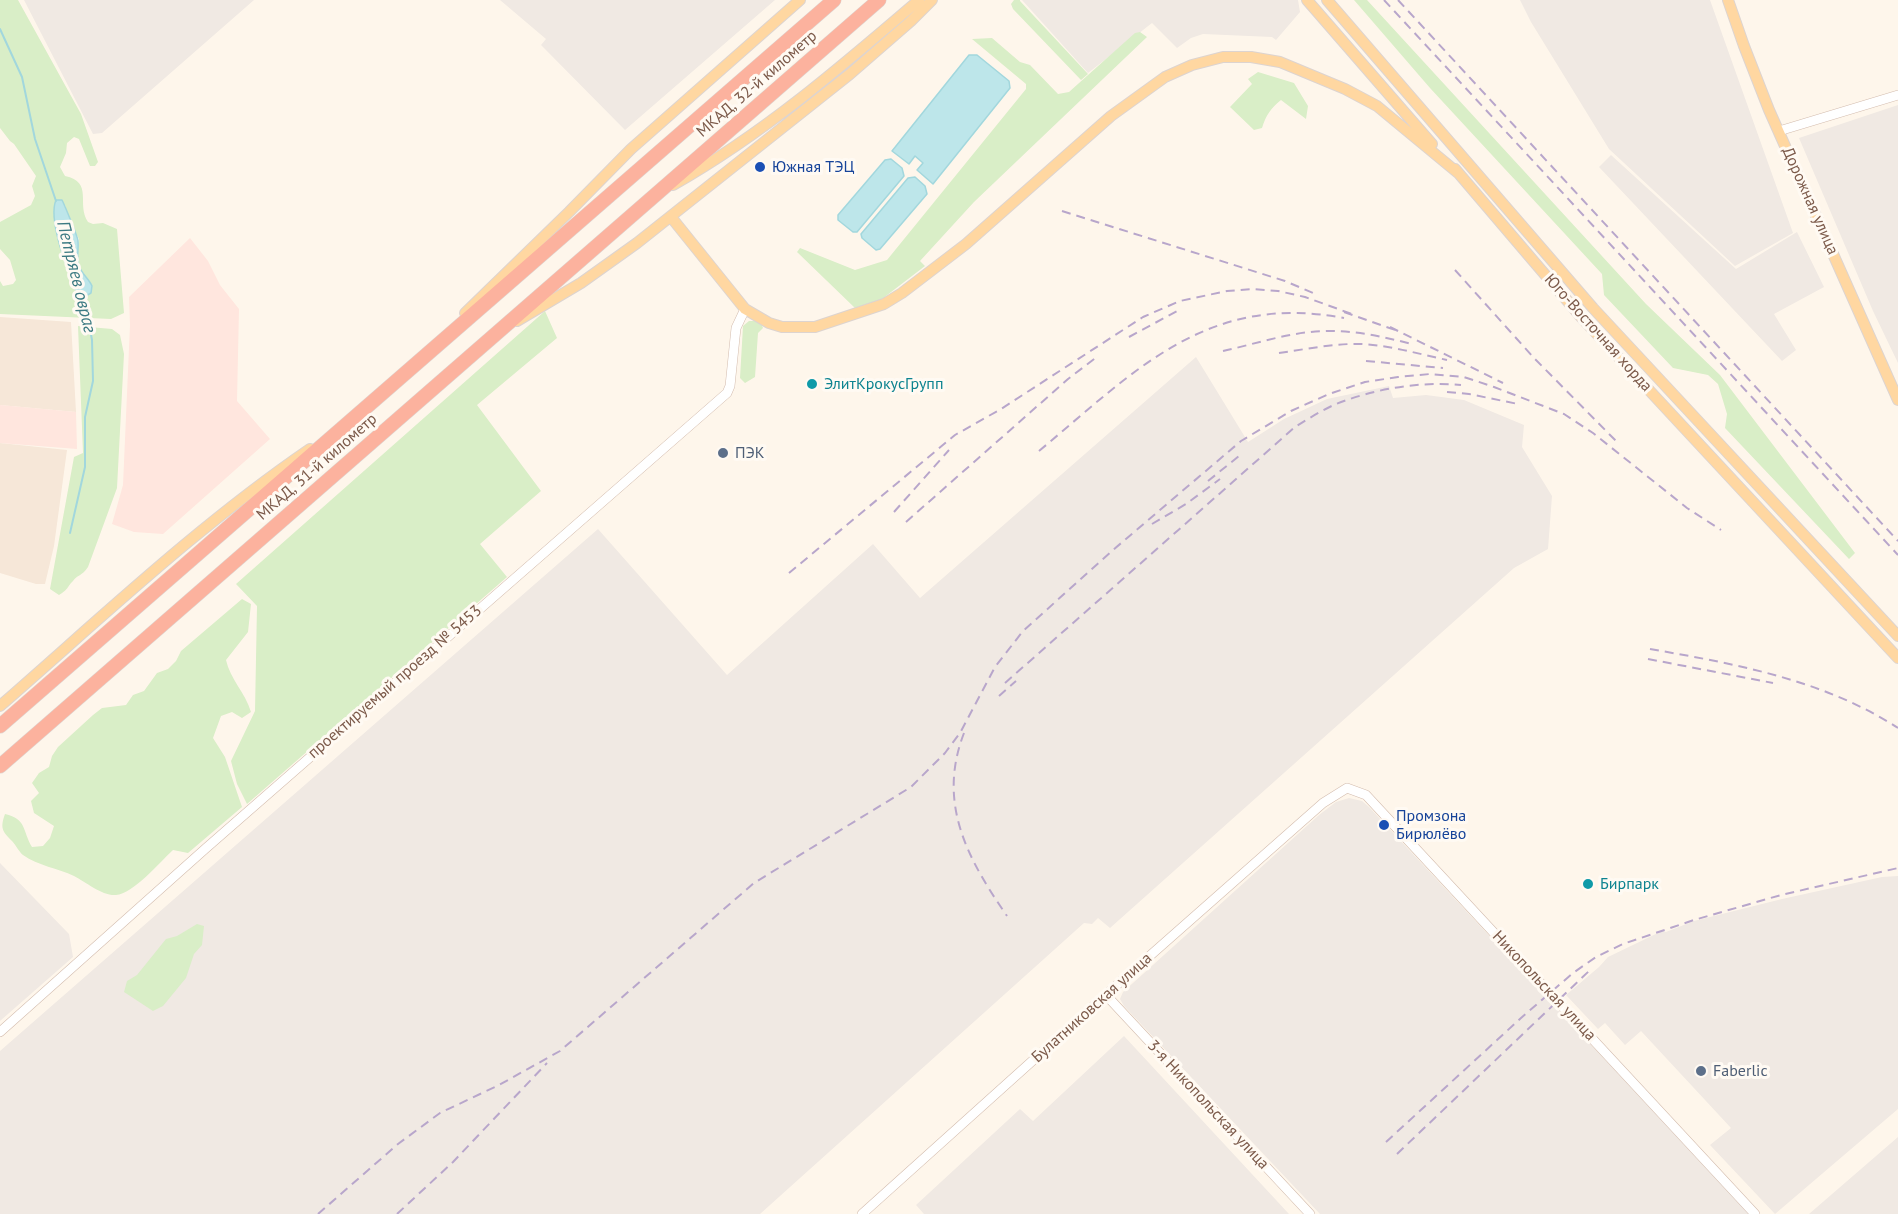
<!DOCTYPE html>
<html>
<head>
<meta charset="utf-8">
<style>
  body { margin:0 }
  canvas { display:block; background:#fef6eb }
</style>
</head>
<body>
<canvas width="1898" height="1214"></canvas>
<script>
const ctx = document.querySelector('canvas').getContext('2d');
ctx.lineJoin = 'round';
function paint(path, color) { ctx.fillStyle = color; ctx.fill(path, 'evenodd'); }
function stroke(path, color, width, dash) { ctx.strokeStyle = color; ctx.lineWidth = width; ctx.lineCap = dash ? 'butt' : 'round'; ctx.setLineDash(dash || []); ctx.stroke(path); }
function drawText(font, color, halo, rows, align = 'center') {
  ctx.font = font + ' "PT Sans",sans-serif'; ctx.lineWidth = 6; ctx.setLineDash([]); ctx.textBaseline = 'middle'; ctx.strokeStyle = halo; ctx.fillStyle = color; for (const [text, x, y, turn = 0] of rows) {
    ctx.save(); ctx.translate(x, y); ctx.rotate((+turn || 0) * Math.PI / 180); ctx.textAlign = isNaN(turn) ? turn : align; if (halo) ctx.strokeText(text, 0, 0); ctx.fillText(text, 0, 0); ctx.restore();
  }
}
const residential = new Path2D(`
  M0 317 71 322 76 412 0 405Z
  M0 443 67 450 54 546 45 584H36L0 573Z`);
const commercial = new Path2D(`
  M190 238 208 261 220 285 239 309 237 401 270 439 163 534 134 532 112 524 123 485 130 325 129 297Z
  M0 405 76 412 77 449 0 443Z`);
const industrial = new Path2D(`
  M24 0H254L102 133 93 134Z
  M500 0H775L625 130 541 45 546 39Z
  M1022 0H1298L1300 12 1276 40 1272 37 1203 34 1191 38 1177 48 1152 23 1088 73Z
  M1520 0H1710L1793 233 1735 266 1609 149 1531 22Z
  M1898 105V363L1873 311 1799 138Z
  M1611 155 1736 269 1797 232 1824 287 1774 314 1796 350 1782 361 1599 167Z
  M1196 357 1248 442 1284 419 1327 399 1389 386 1393 398 1426 395 1464 400 1524 425 1522 447 1552 496 1548 549 1514 568 1110 928 1098 918 1092 924 1084 923 760 1214H0V1051L598 529 727 675 873 544 920 598Z
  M1349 798 1362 801 1369 807 1749 1214H1320L1124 1006 1120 999 1123 992 1319 815 1336 802Z
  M0 863 69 934 73 957 0 1021Z
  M1898 876V1109L1775 1214 1710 1145 1731 1128 1641 1031 1625 1045 1605 1023 1598 1029 1566 995 1599 967 1608 957 1662 931 1666 932 1694 921 1782 899 1882 877Z
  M1124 1036 1289 1214H924L916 1205 1020 1109 1033 1121Z
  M1898 1137V1214H1809Z`);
const green = new Path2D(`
  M0 0H18L81 114 98 162 95 166H90L79 139 74 137 67 143 66 153 60 167 65 176C94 182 76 204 88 222L93 224 103 223 117 229 124 313 111 319 0 314V281L3 286 13 284 16 280 10 260 0 249V222L31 205 35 196 32 186 36 176 14 144 10 141 0 128ZM54 205H65L70 222 79 239 77 256 79 268 92 286 78 296 56 230Z
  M1014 0H1020V1L1088 74 1081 80 1013 9 1011 4Z
  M1354 0H1367L1646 304 1720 375 1855 553 1849 559 1725 428 1727 414 1718 384 1708 375 1673 368 1604 295 1602 274 1430 88Z
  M1140 32 1147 37 974 202 920 261 925 266 882 299 855 308 797 252 800 248 855 270 887 260 1026 89V84L972 39 992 38 1020 62 1030 65 1058 94 1069 92 1135 33Z
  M1258 72 1294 83 1308 106 1306 119 1281 100C1271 108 1266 115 1262 128L1254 130 1230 107 1252 84 1248 79Z
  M545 311 557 338 477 405 541 491 480 544 507 577 247 804 237 784 231 761 255 711 257 606 236 584Z
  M749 321H756L761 323 763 328 758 333 755 377 745 383 740 378 743 326Z
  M78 326 112 329 120 335 124 354 117 488 88 567C82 576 77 575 73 581 66 588 69 589 59 595L50 589 74 457 83 453Z
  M242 599 251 604 248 632 226 660C230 679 245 692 251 712L242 718 232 712 221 716 213 738 225 757 242 807 188 853 173 850C160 862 133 894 116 895 102 896 86 882 74 876 58 868 38 866 23 855 19 852 16 845 12 841 2 831 0 828 5 814 27 819 22 830 32 847L43 846 50 838 54 826 34 813 31 801 39 793 32 783 39 773 49 767 52 756 58 747 93 715 102 708 126 705 133 695 144 691 157 673 168 669 176 661 181 651Z
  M197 924 204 926 202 945 194 954 186 978 163 1006 153 1011 124 992 127 981 137 975 166 939 177 936Z`);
const water = new Path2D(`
  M969 55H977L1009 81 1010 88 933 184 917 170 923 163 915 156 909 164 892 151Z
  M891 159 902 168 904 176 857 232H853L838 220V215L885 160Z
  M915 177 925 186 927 194 880 249 876 250 862 238 861 234 908 178Z
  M56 200H62C64 204 78 237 78 241 79 250 76 257 79 266 81 273 89 279 92 286L91 293 84 297 78 296C70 275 47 221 56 200Z`);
const stream = new Path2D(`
  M0 29 22 77 35 139 56 201
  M70 533 85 467V417L93 381 92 340 84 296`);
const minor = new Path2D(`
  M1779 131 1898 95
  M1106 995 1310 1214
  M0 1032 205 849 727 393 730 386 736 328 745 309
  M862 1214 1119 983 1323 803 1347 788 1366 795 1755 1214`);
const major = new Path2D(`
  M1307 0 1432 144
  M1327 0 1593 308 1898 636
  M1728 0 1744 46 1769 110 1898 400
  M1455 169 1582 318 1898 658
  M673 185C763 134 841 67 919 0
  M671 217 745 309 769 323 782 327H815L884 304 902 293 966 244 1111 116 1165 77 1192 65 1223 57H1251L1280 62 1345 89 1377 106 1458 173
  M465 313 569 212 631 149 800 0
  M517 321 581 283 637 243 850 74 911 21 932 0
  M0 706C101 618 199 525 310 449`);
const highway = new Path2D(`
  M0 726 834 0
  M0 766 879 0`);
const rail = new Path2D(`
  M1384 0 1898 555
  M1398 0 1898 541
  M1062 211 1285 281 1313 293
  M1455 270 1534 358 1618 443
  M1344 312 1398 331
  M1390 327 1503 383
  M1129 337 1179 310
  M1223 351C1255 344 1290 332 1324 331 1354 330 1384 337 1412 344
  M1279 353C1307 349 1336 343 1363 344 1392 346 1419 354 1447 360
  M1366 361 1443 368
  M1447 392 1469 394 1518 404
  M1039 451C1135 371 1207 292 1344 318
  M1208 481 1239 456
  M894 512 949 450
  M906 522 1068 379 1098 356
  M1152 524 1186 504 1220 479
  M789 573 955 435 1001 409 1143 317 1180 301 1227 291 1252 289 1278 291 1305 297 1352 314
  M1650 649C1736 664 1824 680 1898 728
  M1648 659 1773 683
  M1005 683 1295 427C1308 419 1322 410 1336 404 1374 389 1420 381 1461 385
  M999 696 1016 681
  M964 733C937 803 967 858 1007 916
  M1386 1142 1521 1018 1573 973 1596 957 1623 944 1694 920 1781 895 1898 868
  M1397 1154 1589 971
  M318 1214 398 1144 440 1113 499 1085 560 1051 754 883 911 787 945 753 960 733 995 667 1023 631 1113 550 1241 441 1291 411 1329 394 1365 382 1398 377 1430 374 1464 377 1494 387 1564 414 1593 433 1687 508 1721 530
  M397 1214 453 1162 547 1063`);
const markers = [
  [760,167,6,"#1a4fb4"],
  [812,384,6,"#0f9aa8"],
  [723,453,6,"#5c6f8a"],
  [1384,825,6,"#1a4fb4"],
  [1588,884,6,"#0f9aa8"],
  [1701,1071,6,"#5c6f8a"]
];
const streetNames = [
  ["МКАД, 32-й километр",757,84,-41],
  ["Дорожная улица",1810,201,66],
  ["Юго-Восточная хорда",1598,333,48],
  ["МКАД, 31-й километр",317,467,-41],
  ["проектируемый проезд № 5453",395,682,-41],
  ["Никопольская улица",1544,986,47],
  ["Булатниковская улица",1092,1008,-42],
  ["3-я Никопольская улица",1208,1105,47]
];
const transitNames = [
  ["Южная ТЭЦ",772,167],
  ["Промзона",1396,816],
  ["Бирюлёво",1396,834]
];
const cultureNames = [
  ["ЭлитКрокусГрупп",824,384],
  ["Бирпарк",1600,884]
];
const serviceNames = [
  ["ПЭК",735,453],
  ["Faberlic",1713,1071]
];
const waterNames = [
  ["Петряев овраг",76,277,76]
];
paint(residential, '#f6e7d8');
paint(commercial, '#ffe6de');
paint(industrial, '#f0e9e3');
paint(green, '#d9eec7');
paint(water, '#bde6ea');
stroke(water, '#a2d7dd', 1.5);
stroke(stream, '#a2d7dd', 2);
stroke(minor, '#d3bcae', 10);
stroke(major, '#ddd4d0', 12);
stroke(highway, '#ddd4d0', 15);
stroke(minor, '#fff', 9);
stroke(major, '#ffd7a1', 10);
stroke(highway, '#fcb29e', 14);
stroke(rail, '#b8a6cb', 2, [9, 6]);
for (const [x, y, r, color] of markers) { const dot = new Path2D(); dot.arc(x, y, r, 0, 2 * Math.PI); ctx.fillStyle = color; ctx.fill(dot); stroke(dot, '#fffaf3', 2); }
drawText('16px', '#7c5a4a', '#fffaf3', streetNames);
drawText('16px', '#164399', '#fffaf3', transitNames, 'left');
drawText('16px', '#0d838f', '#fffaf3', cultureNames, 'left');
drawText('16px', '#4e5e75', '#fffaf3', serviceNames, 'left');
drawText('italic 18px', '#3c7a82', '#fffaf3', waterNames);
</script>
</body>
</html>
